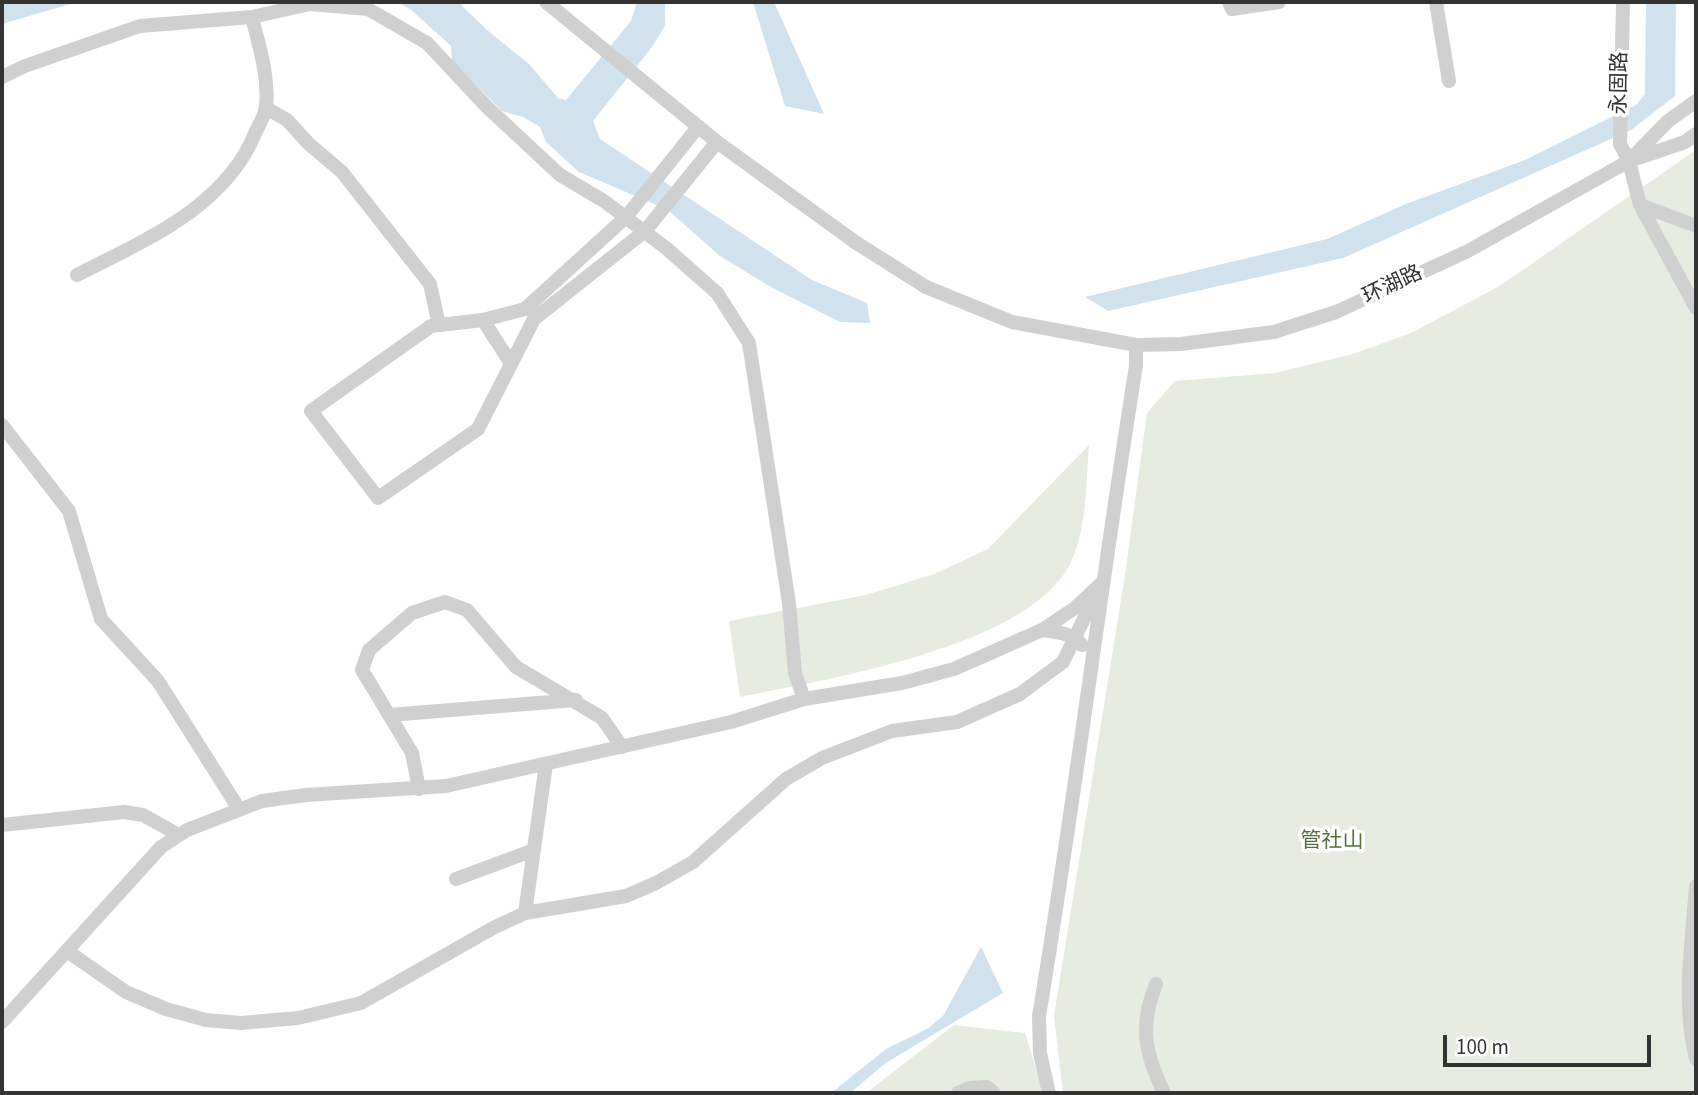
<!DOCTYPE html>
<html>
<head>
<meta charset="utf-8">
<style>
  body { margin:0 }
  #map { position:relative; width:1698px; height:1095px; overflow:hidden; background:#fff; font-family:"Source Sans 3",sans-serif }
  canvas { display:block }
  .frame { position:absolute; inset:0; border:4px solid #333; pointer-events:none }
  .scale { position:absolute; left:1443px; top:1035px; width:208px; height:32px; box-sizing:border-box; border:4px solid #333; border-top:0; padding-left:9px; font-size:21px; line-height:24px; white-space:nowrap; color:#333; -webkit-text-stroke:5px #fff; paint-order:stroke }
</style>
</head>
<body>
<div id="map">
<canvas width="1698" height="1095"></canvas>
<div class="frame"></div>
<div class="scale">100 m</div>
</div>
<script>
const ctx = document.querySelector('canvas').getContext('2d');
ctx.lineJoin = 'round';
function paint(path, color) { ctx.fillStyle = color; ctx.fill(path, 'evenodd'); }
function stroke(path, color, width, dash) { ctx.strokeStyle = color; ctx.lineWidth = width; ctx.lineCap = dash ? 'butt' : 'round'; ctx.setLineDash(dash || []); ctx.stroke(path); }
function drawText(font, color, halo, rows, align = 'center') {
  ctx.font = font + ' "Source Sans 3","Noto Sans SC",sans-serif'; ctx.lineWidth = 7; ctx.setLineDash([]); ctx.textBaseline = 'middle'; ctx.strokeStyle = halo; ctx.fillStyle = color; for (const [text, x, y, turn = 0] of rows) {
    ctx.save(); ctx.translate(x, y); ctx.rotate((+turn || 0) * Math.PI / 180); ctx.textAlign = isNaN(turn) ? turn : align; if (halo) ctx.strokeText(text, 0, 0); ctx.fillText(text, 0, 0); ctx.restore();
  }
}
const green = new Path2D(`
  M1696 150V1093H1063L1054 1016 1125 575 1147 413 1175 381 1275 373 1353 354 1411 333 1498 287Z
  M1089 445C1086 483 1087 532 1069 566 1024 648 827 679 740 697L729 621 866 595 934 574 988 549Z
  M954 1025 1025 1033 1044 1093H866Z`);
const water = new Path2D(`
  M2 2H77L2 24Z
  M397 2H458L487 30 529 64 558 98 566 100 631 21 637 2H665V26L652 47 593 121 600 139 812 280 867 303 870 323 840 322 771 287 720 256 668 210 579 172 546 142 540 127 523 117 502 111 452 61 451 46 410 9Z
  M753 2H774L824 114 785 106Z
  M1646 2H1676L1675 96 1631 130 1343 258 1108 311 1085 297 1327 239 1406 204 1525 160 1636 105 1645 94Z
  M981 947 1003 993 887 1062 850 1093H831L886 1049 927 1029 943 1016Z`);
const minor = new Path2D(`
  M546 2 717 142 855 242 926 287 1012 322 1136 345 1181 344 1274 332 1336 312 1468 251 1629 161 1685 142 1696 134
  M1229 2 1232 9 1279 2
  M1436 2 1449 81
  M1623 2 1620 144 1629 161 1640 205 1696 308
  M2 77 25 66 140 26 252 17 310 4 368 9 427 43 487 107 560 175 604 201 666 248 717 293 749 343 789 603 795 673 804 699
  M266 108 287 120 309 144 342 172 430 284 439 325
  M698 127 626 217 525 309 483 320 431 326 311 411 378 498 478 429 534 319 645 231 717 142
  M1632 158 1668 121 1696 101
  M1640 205 1696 226
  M77 275C146 240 227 206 256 131 260 124 265 115 266 106 269 76 259 46 252 17
  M483 320 510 362
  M2 425 69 511 101 619 158 681 239 809
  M1042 630C1057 632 1072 633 1082 645
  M389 715 576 700
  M419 789 412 753 362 670 369 650 412 613 445 602 467 610 516 667 602 718 622 747
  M2 825 124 812 143 815 179 835
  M456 879 534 850
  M1696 886C1692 943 1682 1002 1696 1059
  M525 913 546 764
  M67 951 126 992 166 1009 206 1020 241 1023 298 1018 361 1003 493 928 525 913 626 896 656 883 693 862 786 779 822 758 892 731 957 722 1020 694 1063 662 1097 592
  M1156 984C1139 1026 1145 1053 1164 1093
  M2 1022 161 847 187 830 262 801 306 795 446 786 731 722 804 699 902 683 954 669 1042 630 1075 608 1101 584
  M958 1093 970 1088 987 1087 994 1093
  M1049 1093 1040 1053 1039 1016C1075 800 1101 583 1136 366V345`);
const streetNames = [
  ["永固路",1621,83,-89],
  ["环湖路",1393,286,-25]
];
const parkNames = [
  ["管社山",1332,842]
];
paint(green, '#e6ecdf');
paint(water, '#cfe2ee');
stroke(minor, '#d0d0d0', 14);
drawText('21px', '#333', '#fff', streetNames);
drawText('21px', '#56703f', '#fff', parkNames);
</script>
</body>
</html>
